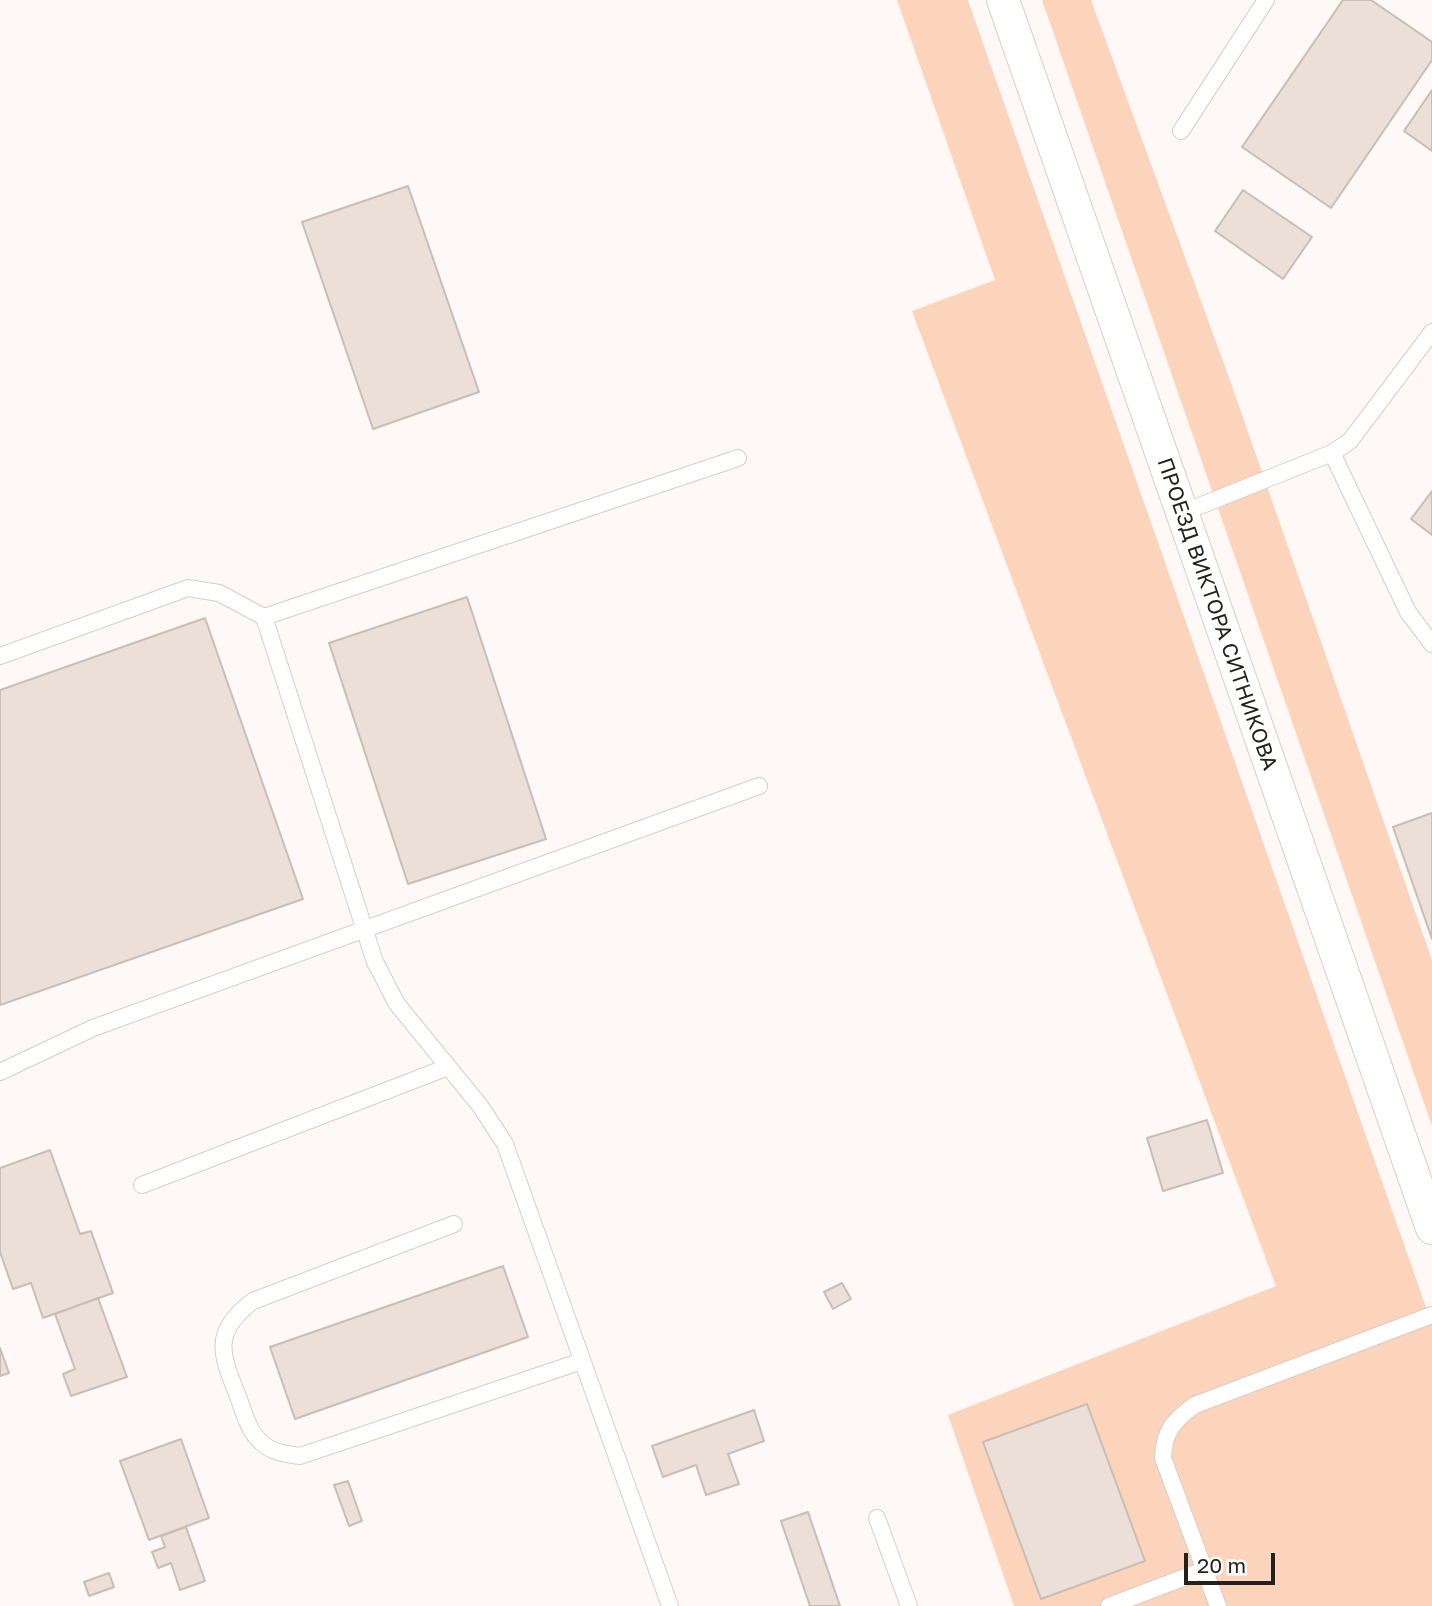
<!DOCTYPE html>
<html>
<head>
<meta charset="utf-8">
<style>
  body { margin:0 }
  #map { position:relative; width:1432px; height:1606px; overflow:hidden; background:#fef9f6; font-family:"Golos Text",sans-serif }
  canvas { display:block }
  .scale { position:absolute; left:1184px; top:1553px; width:91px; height:32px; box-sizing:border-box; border:4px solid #24201d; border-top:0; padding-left:9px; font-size:21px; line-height:24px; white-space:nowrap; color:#24201d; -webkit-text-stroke:5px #fff; paint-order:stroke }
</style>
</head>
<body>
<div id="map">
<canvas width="1432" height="1606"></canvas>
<div class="scale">20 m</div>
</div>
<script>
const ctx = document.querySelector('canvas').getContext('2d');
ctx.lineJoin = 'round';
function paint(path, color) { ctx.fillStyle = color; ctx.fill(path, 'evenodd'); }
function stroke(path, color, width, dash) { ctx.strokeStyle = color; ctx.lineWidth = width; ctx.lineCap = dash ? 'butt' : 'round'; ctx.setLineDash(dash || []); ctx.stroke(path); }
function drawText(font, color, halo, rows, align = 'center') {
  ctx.font = font + ' "Golos Text",sans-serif'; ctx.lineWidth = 7; ctx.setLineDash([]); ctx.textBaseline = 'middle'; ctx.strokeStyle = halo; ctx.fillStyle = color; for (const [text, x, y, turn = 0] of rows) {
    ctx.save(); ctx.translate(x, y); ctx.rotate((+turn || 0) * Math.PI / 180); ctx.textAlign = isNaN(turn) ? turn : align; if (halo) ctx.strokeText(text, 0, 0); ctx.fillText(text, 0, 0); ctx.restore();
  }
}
const green = new Path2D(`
  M897 0H968L1432 1324V1606H1014L948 1415 1276 1286 912 311 995 280Z
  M1042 0H1091L1230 380 1432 960V1126Z`);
const building = new Path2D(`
  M1343 0H1371L1432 42V60L1331 208 1242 147Z
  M1432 90V151L1404 131Z
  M408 186 479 392 373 429 302 222Z
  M1243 190 1312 237 1283 279 1215 231Z
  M1432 491V535L1411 519Z
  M467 597 546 839 408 884 329 643Z
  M205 618 303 899 0 1005V690Z
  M1432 813V939L1393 827Z
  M1207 1120 1223 1173 1163 1191 1147 1138Z
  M50 1150 80 1234 91 1231 113 1293 43 1318 31 1283 13 1289 0 1252V1168Z
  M503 1266 528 1337 295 1419 270 1347Z
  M842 1283 851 1299 833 1309 824 1292Z
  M98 1298 127 1377 71 1396 63 1374 75 1369 55 1314Z
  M0 1348 9 1373 0 1376Z
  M1087 1404 1145 1561 1041 1599 983 1442Z
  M754 1410 764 1441 728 1454 739 1484 706 1495 696 1465 663 1477 652 1446Z
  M181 1439 209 1518 149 1540 120 1461Z
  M348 1481 362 1521 349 1526 334 1485Z
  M808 1512 840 1606H810L781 1521Z
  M186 1527 205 1581 180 1590 171 1563 158 1568 152 1552 165 1547 161 1536Z
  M109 1573 114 1587 89 1596 84 1582Z`);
const service = new Path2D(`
  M1181 131 1266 0
  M1332 453 1408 612 1432 644
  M1182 513 1332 453 1350 441 1432 332
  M0 656 188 588 219 593 264 617
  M0 1072 93 1028 759 786
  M142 1185 448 1067
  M454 1224 253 1301C210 1333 222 1356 239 1399 244 1413 249 1432 261 1442 272 1453 286 1454 300 1456L582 1361
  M877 1518 909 1606
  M670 1606 505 1144 481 1107 397 1004 375 962 264 617 738 458
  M1109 1606 1204 1570
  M1218 1606 1163 1458C1164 1431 1174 1420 1195 1405L1432 1315`);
const minor = new Path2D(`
  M1003 0 1432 1228`);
const streetNames = [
  ["ПРОЕЗД ВИКТОРА СИТНИКОВА",1217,614,71]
];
paint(green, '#fcd4bb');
paint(building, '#ecdfd7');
stroke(building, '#c9bdb5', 2);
stroke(service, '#dacdc6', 18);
stroke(minor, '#dacdc6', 34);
stroke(service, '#fff', 16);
stroke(minor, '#fff', 32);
drawText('21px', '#24201d', '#fff', streetNames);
</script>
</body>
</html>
